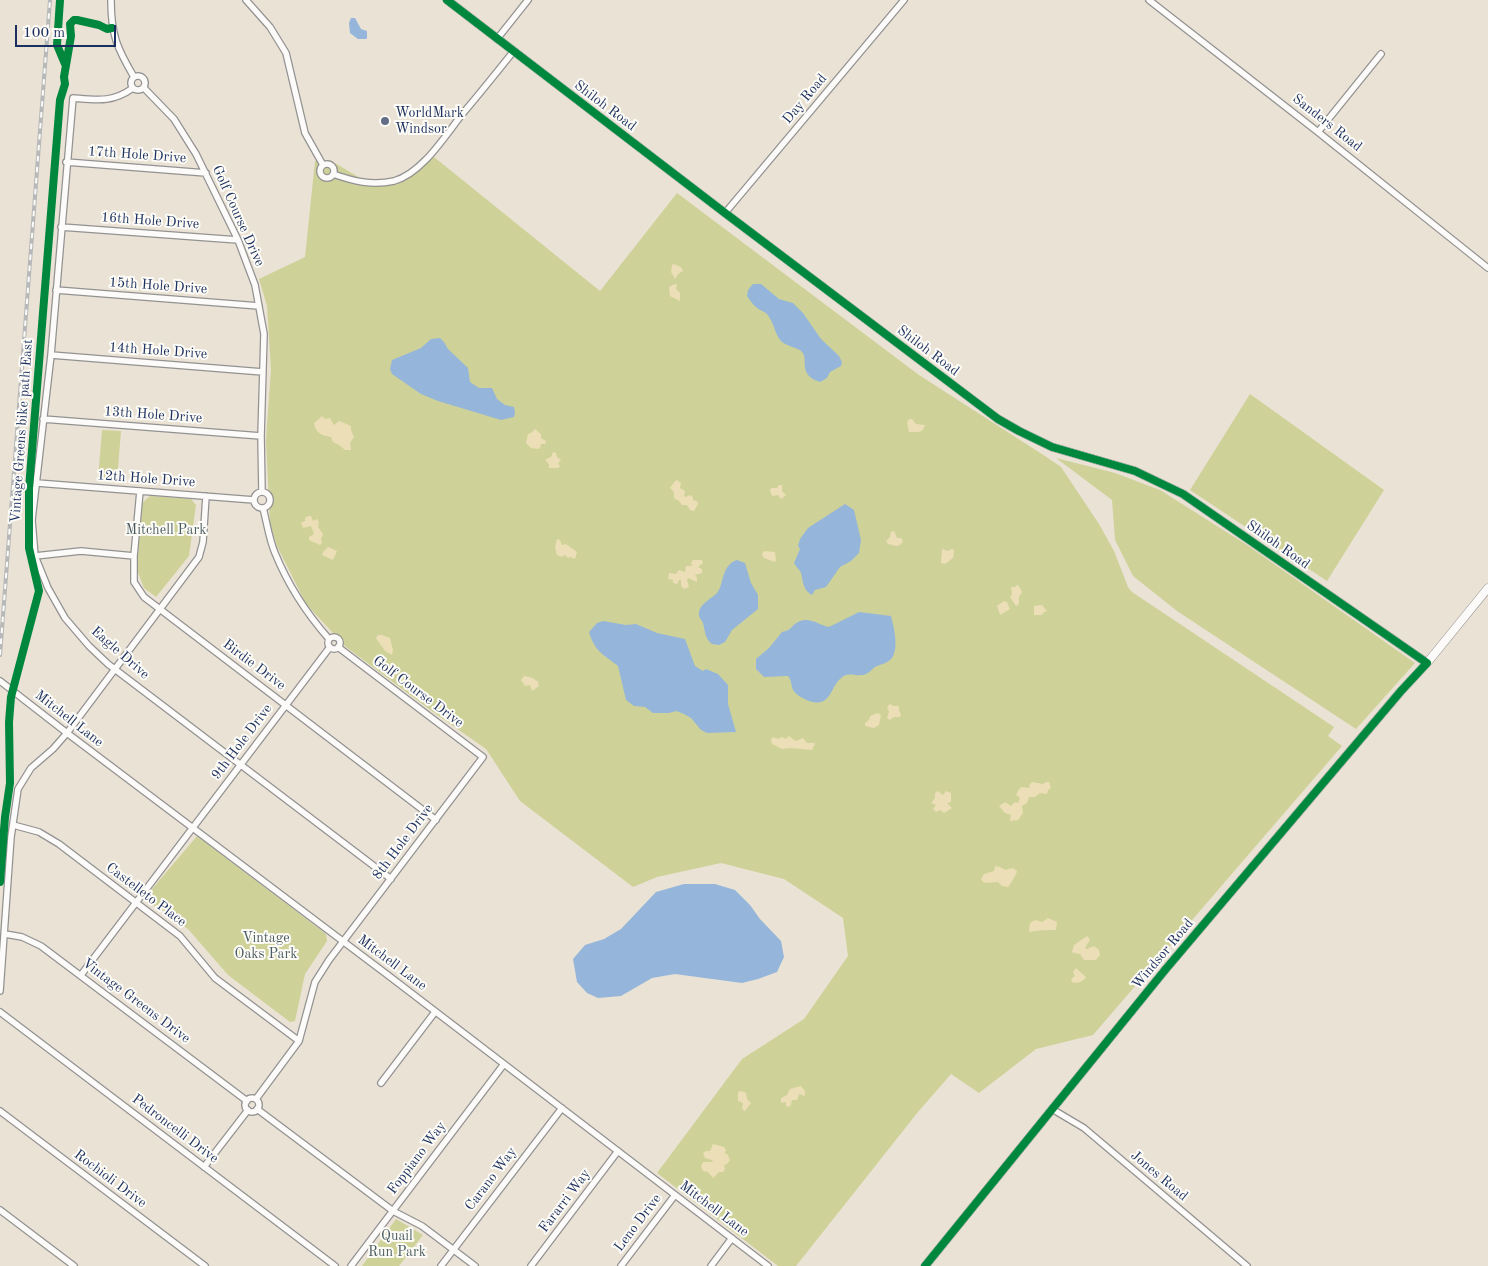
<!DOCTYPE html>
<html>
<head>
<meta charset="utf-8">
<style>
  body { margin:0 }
  #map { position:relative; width:1488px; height:1266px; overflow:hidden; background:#eae2d4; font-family:"Old Standard TT",serif }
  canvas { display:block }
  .scale { position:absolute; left:15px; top:25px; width:101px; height:22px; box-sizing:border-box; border:2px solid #1b2f5e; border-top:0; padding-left:6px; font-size:15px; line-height:18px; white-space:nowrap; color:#1b2f5e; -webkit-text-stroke:4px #fdfcf7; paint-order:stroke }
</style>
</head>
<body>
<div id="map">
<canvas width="1488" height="1266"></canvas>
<div class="scale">100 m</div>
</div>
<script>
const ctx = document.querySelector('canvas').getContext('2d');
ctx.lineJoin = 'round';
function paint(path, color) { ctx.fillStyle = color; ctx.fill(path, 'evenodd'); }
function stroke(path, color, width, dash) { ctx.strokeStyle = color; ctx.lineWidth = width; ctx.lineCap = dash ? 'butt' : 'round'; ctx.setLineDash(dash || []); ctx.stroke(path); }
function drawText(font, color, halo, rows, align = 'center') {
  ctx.font = font + ' "Old Standard TT",serif'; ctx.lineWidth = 4; ctx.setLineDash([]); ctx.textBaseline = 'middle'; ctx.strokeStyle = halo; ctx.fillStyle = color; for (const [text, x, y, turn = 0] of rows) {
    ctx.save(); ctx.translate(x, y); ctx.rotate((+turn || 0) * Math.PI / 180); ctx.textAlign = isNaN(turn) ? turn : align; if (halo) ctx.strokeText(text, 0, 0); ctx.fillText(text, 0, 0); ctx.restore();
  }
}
const green = new Path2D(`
  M434 157 600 291 677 193 919 375 1048 458 1061 467 1099 524 1114 551 1128 587 1132 592 1334 727 1328 736 1342 746 1093 1035 1036 1049 979 1093 951 1074 918 1112 796 1266H778L657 1173 742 1059 804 1019 848 956 843 918 784 879 721 863 657 877 633 887 520 801 486 749 433 712 346 647 306 604 277 546 270 523 266 440 271 369 267 306 259 279 305 257 315 161 330 160 375 187 406 179Z
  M1250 394 1384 490 1327 581 1190 490Z
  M102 430 121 431 117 480 98 479Z
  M1056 458 1115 473 1160 490 1247 545 1415 663 1356 729 1177 611 1133 576 1115 540 1112 500Z
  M150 496 191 499 196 505 189 556 156 597 144 588 137 570 142 503Z
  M197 836 326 934 327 941 305 974 295 1021 290 1022 228 975 188 929 147 901V895Z
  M396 1219 423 1235 399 1266H362Z`);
const sand = new Path2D(`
  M674 264 681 267 683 271 678 274 675 279 671 272 672 265Z
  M675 284H677L676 289 680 293V301L670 296 669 287Z
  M322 416 325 419 330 418 334 425 339 421 351 426V430L354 437 350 443 351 450H345L339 445 333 442 331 437C323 436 315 433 314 423Z
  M909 419H912L916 424 925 425 923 430 919 432H909L907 422Z
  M535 429 541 434V438L546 441 545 444H541L540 448 538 449 531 448 526 443 528 434 531 433Z
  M553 452 556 453 557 457 561 460 558 463 560 466 558 468H549V464L546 461V459L551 457Z
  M677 480 681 483 680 488 685 491 684 496 686 497 690 495 693 497V500L697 501 698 504 694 511 690 510 687 505H682L679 501 674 498V492L670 488 675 481Z
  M779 485H782V491L786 495 781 499 778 495 772 496 770 491 771 488H777Z
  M308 516H311L313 521 317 519 319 522 318 527 323 534 321 539 322 543 320 545 309 540V537L314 534 311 526 303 528 301 523 305 521V518Z
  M894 531 897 538H901L903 541C899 549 894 545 888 544L886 541 890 537 891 532Z
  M557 539 560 540 562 545 566 544 577 552 575 559 570 557 568 558 565 555 562 557 557 555 555 547Z
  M328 547 337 551 333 560 322 555 323 552Z
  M942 549 948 551 952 549 954 550 953 558 945 564 941 563Z
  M764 551 775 552 776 560 775 562 764 558 762 554Z
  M693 560H702L703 563 698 567 702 569V573L695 575 697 578V582L688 578 687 580 689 587 684 589 681 586V580H679L677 584 673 583V580L668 579 669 573 676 574 679 570 685 572 686 566H692L691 563Z
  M1017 585 1019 586 1022 592 1019 597V604L1016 606 1010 597 1012 594 1011 587H1015Z
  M1004 601 1007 602 1010 609 1000 615 997 606Z
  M1042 605 1047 611 1044 612 1042 615H1034V606Z
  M378 635H382L390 638 393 650 392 655 385 651C382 646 379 643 376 638Z
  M524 676 533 678 538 682 539 686 532 691 530 685 525 686 521 680Z
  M890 704 893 706H899V711L901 714 900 717H894L890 720 887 718 889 712 887 707Z
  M878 713 881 715 879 725 874 728 865 726V723L869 720 870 716Z
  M789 736 796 741 803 738 807 743H814L815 744 812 750 790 748 782 749 772 744 771 740 773 737 778 739 782 737 786 739Z
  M1032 782 1043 784 1046 782H1049L1051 788 1048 790 1047 794 1040 793 1035 797H1029L1027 803 1022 806 1023 813 1018 820 1010 821 1011 815 1005 813 999 806 1005 802 1011 806 1015 802 1018 803 1020 798 1016 795 1019 789 1022 787 1029 788 1030 784Z
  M946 791 951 793V802L947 803 952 808 944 813 940 810 936 812 933 809 936 805 931 803 935 798V793L938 791 943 795Z
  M995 866 1000 867 1005 870 1013 868 1017 871C1017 874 1010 885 1008 887L1002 886 998 882 985 883 981 880 984 874 994 871Z
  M1048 918 1057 922 1056 930C1048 930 1039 930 1030 932L1029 931 1030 923 1035 920 1042 922Z
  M1087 936 1090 940 1085 948 1087 949 1094 946 1099 950 1100 955 1096 960H1084L1080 954 1074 953 1072 952 1074 945Z
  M1076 968 1086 977C1083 982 1077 984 1072 982L1071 979 1075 976 1073 972Z
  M801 1086 805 1091V1096L799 1094 797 1100H792L791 1105 789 1107 786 1106V1102L781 1103V1098L787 1095 790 1089Z
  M741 1091 746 1093 747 1099 751 1103 745 1111 742 1109 743 1103 738 1101V1092Z
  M713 1144 724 1147 726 1150 725 1153 728 1155 730 1160 727 1164 724 1165 725 1169 723 1172H719L713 1178 708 1172 703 1171 701 1166 703 1162H713L712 1160 705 1158 703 1153 706 1151H710Z`);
const water = new Path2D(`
  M351 18H355L361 29 367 31V38L366 39H358L350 33 349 23Z
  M753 284H761L779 299 793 303 803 313 821 339 839 356 842 362 841 366 830 372 827 378 820 382C797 375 809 359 802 352 798 347 787 347 781 341 775 334 774 324 769 317 767 312 761 311 757 308 753 305 750 300 747 296L748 290Z
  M440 338 444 342 448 349 468 368 470 382 479 388H492L497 399 505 405 514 407 515 413 514 417 501 420 438 401 421 394 392 374 390 369 392 360 421 348 431 339Z
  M845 504 854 510 861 540 859 553 851 561 840 567 826 587 815 590 812 595C803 590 803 582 801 573 800 570 796 567 794 563L800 549 798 546 800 539 808 528Z
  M737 560 745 563 751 583 758 595V609L732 630 725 642 719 645 712 644C705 639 705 631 703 623 701 619 698 617 699 612 700 604 712 598 717 593 724 585 721 565 737 560Z
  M859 612 891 616C894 628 899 647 892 658 887 664 880 664 875 667 872 669 869 673 866 674 860 677 852 673 846 675 829 682 834 709 809 701 804 699 796 695 793 690 791 686 792 681 788 676L764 677 756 669V659L769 648 782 632C794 629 789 627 798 622 809 616 819 625 829 627Z
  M603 621 626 625 636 624 657 633 685 639 695 666 703 671 706 669 718 674 728 685V704L736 732 707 733 701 730 691 718 684 714 676 711 669 713H653L645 707 634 706 626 700 618 666C603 654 595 652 589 632L597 623Z
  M684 884H715L735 890 750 905 760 919 781 941 784 957 777 972 758 979 742 983 675 974 652 978 621 996 598 998 587 993 577 982 573 959 585 945 604 939 621 929 656 892Z`);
const minor = new Path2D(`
  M111 0C111 35 117 48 134 77
  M246 0 270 27 286 53 305 133 323 165
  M1149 0 1318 132 1488 268
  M497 39 528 0
  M131 83a7 7 0 1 1 14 0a7 7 0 1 1-14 0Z
  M133 88C112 103 97 100 73 98L51 355 32 520 35 556 48 588 65 618 89 646 108 664 391 879
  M144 88 174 119 196 154 238 240 255 285 264 334 261 436 262 492
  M1318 132 1381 54
  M66 162 206 173
  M320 171a7 7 0 1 1 14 0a7 7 0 1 1-14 0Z
  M333 174C353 181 372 186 394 181 423 173 446 134 464 112 481 92 497 72 513 52
  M725 213 904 0
  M61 227 238 240
  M56 290 259 306
  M51 355 263 372
  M43 419 261 436
  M37 483 254 500
  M140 491 134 556V582L144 597 436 820
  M254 500a8 8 0 1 1 16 0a8 8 0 1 1-16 0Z
  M263 508C267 523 269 539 275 553 288 585 307 614 329 639
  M35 556 81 551 134 556
  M328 643a6 6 0 1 1 12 0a6 6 0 1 1-12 0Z
  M0 681 67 733 389 976 768 1266
  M13 825 39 832 59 844 180 936 215 978 299 1041
  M5 934 22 937 41 946 247 1101
  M81 975 330 647
  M0 991 11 837 18 789 31 768 53 749 67 733 199 557 203 542 206 496
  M0 1012 335 1266
  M381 1083 435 1012
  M245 1105a7 7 0 1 1 14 0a7 7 0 1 1-14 0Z
  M256 1099 299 1041 315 982 329 960 483 757 338 647
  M257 1109 393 1211 422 1226 475 1266
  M1052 1109 1084 1128 1247 1266
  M0 1111 205 1266
  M204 1167 248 1110
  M0 1210 74 1266
  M351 1266 504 1064
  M441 1266 562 1108
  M531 1266 618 1151
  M621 1266 675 1195
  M711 1266 732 1238`);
const secondary = new Path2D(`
  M447 0 725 213 998 419 1019 431 1052 447 1135 471 1183 494 1427 663
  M925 1266 1165 970 1401 691 1427 663 1488 588`);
const rail = new Path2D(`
  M0 655 50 0`);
const cycleway = new Path2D(`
  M60 0 57 45 65 64
  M447 0 725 213 998 419 1019 431 1052 447 1135 471 1183 494 1427 663 1401 691 1165 970 925 1266
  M0 882 5 817 10 783 9 722 11 697 39 591 29 548V488L60 100 65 84 64 77 71 36 70 24 74 20H77L99 25 107 29 112 28`);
const markers = [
  [385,121,5,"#636e87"]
];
const streetNames = [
  ["Day Road",805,99,-50],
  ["Shiloh Road",605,106,37],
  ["Sanders Road",1327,123,38],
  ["17th Hole Drive",137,155,4],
  ["Golf Course Drive",238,216,66],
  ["16th Hole Drive",150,221,4],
  ["15th Hole Drive",158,286,4],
  ["14th Hole Drive",158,351,4],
  ["Shiloh Road",928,351,37],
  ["13th Hole Drive",153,415,4],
  ["Vintage Greens bike path East",22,431,-86],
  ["12th Hole Drive",146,479,4],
  ["Shiloh Road",1278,545,35],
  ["Eagle Drive",120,653,41],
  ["Birdie Drive",254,665,37],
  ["Golf Course Drive",418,692,37],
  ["Mitchell Lane",69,719,38],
  ["9th Hole Drive",242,742,-53],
  ["8th Hole Drive",403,842,-53],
  ["Castelleto Place",146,895,37],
  ["Windsor Road",1163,954,-50],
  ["Mitchell Lane",392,963,37],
  ["Vintage Greens Drive",136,1001,37],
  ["Pedroncelli Drive",175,1129,37],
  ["Foppiano Way",417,1158,-53],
  ["Jones Road",1159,1176,40],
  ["Rochioli Drive",110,1179,37],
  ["Carano Way",491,1179,-53],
  ["Fararri Way",565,1201,-53],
  ["Mitchell Lane",714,1209,37],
  ["Leno Drive",638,1223,-53]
];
const poiNames = [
  ["WorldMark",395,113],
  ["Windsor",395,129]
];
const parkNames = [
  ["Mitchell Park",166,530],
  ["Vintage",266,938],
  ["Oaks Park",266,954],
  ["Quail",397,1236],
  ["Run Park",397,1252]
];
paint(green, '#ced298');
paint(sand, '#ecdeb6');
paint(water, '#95b6da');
stroke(minor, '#939293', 8);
stroke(secondary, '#939293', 9);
stroke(minor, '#fcfbf9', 5.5);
stroke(secondary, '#fcfbf9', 8);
stroke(rail, '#b6b8ba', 4);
stroke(rail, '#fdfcf7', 2, [5.5]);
stroke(cycleway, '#00873e', 8);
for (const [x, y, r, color] of markers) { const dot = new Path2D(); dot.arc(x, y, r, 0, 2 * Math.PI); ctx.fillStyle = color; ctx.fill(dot); stroke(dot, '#fdfcf7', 2); }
drawText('14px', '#1b2f5e', '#fdfcf7', streetNames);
drawText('14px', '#1b2f5e', '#fdfcf7', poiNames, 'left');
drawText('14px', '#4a5c61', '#fdfcf7', parkNames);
</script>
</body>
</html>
